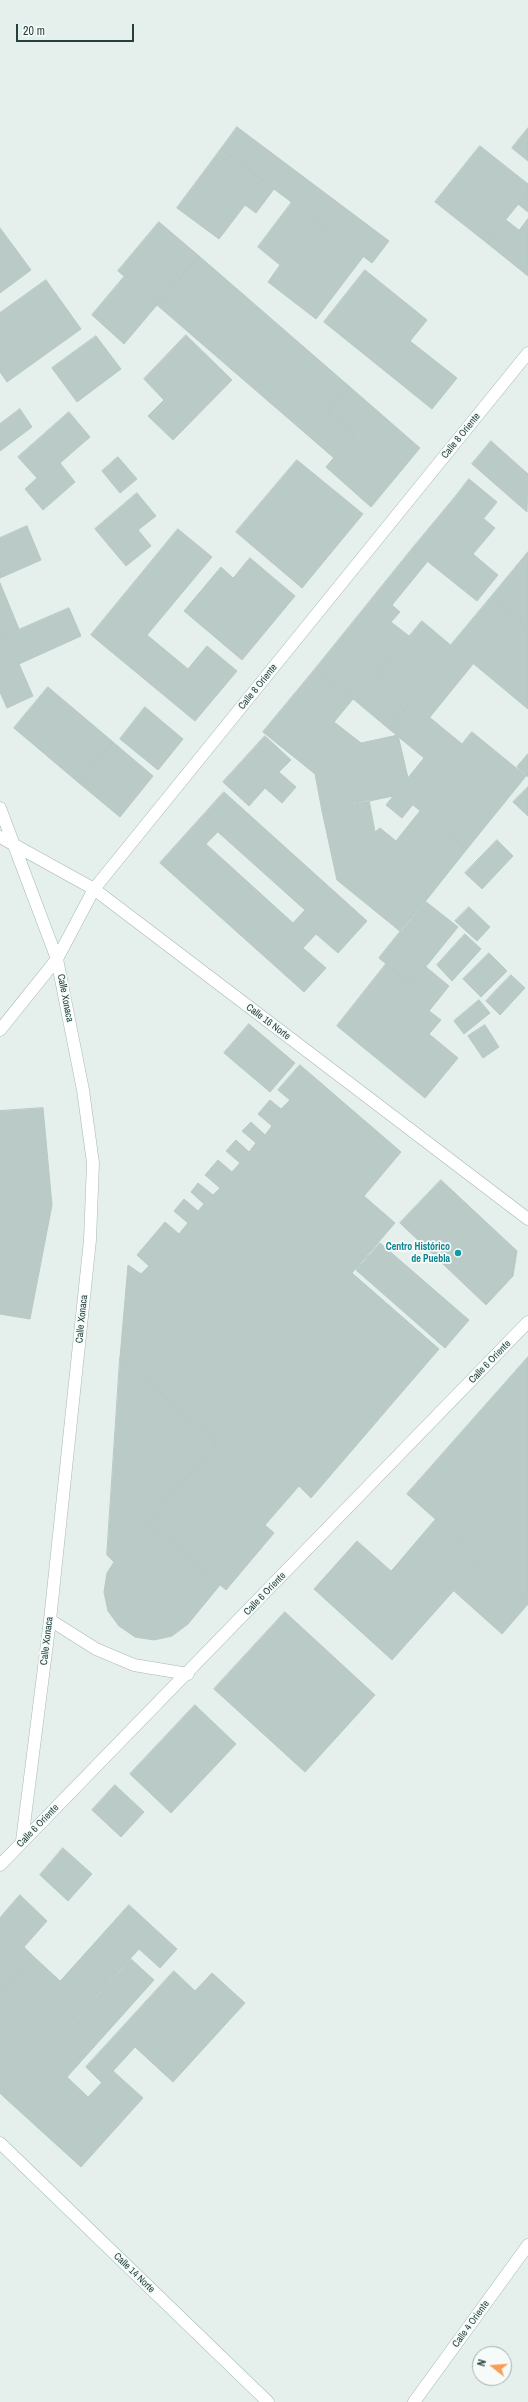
<!DOCTYPE html>
<html>
<head>
<meta charset="utf-8">
<style>
  body { margin:0 }
  #map { position:relative; width:528px; height:2402px; overflow:hidden; background:#e5efec; font-family:"Archivo Narrow",sans-serif }
  canvas { display:block }
  .north { position:absolute; left:472px; top:2346px; width:40px; height:40px; box-sizing:border-box; background:#f6fbf9; border:1px solid #a2b1af; border-radius:50%; rotate:287deg; font-size:11px; font-weight:700; line-height:16px; text-align:center; color:#23423f }
  .north::after { content:''; display:block; margin:auto; width:14px; height:18px; background:#f99d59; clip-path:polygon(50% 0,100% 100%,50% 72%,0 100%) }
  .scale { position:absolute; left:16px; top:24px; width:118px; height:18px; box-sizing:border-box; border:2px solid #23423f; border-top:0; padding-left:5px; font-size:12px; line-height:14px; white-space:nowrap; color:#23423f; -webkit-text-stroke:3px #f6fbf9; paint-order:stroke }
</style>
</head>
<body>
<div id="map">
<canvas width="528" height="2402"></canvas>
<div class="north">N</div>
<div class="scale">20 m</div>
</div>
<script>
const ctx = document.querySelector('canvas').getContext('2d');
ctx.lineJoin = 'round';
function paint(path, color) { ctx.fillStyle = color; ctx.fill(path, 'evenodd'); }
function stroke(path, color, width, dash) { ctx.strokeStyle = color; ctx.lineWidth = width; ctx.lineCap = dash ? 'butt' : 'round'; ctx.setLineDash(dash || []); ctx.stroke(path); }
function drawText(font, color, halo, rows, align = 'center') {
  ctx.font = font + ' "Archivo Narrow",sans-serif'; ctx.lineWidth = 3.5; ctx.setLineDash([]); ctx.textBaseline = 'middle'; ctx.strokeStyle = halo; ctx.fillStyle = color; for (const [text, x, y, turn = 0] of rows) {
    ctx.save(); ctx.translate(x, y); ctx.rotate((+turn || 0) * Math.PI / 180); ctx.textAlign = isNaN(turn) ? turn : align; if (halo) ctx.strokeText(text, 0, 0); ctx.fillText(text, 0, 0); ctx.restore();
  }
}
const building = new Path2D(`
  M237 127 389 241 372 263 221 149Z
  M528 128V161L512 148Z
  M480 146 528 184V192L487 243 435 202Z
  M221 149 274 189 256 213 245 205 219 239 177 208Z
  M528 192V212L518 204Z
  M292 202 363 257 316 319 268 282 280 265 258 247Z
  M528 219V276L487 243 506 220 519 230Z
  M159 222 199 256 157 305 118 271Z
  M0 228 31 270 0 293Z
  M199 256 350 387 328 412 354 434 334 458 157 305Z
  M365 270 427 320 410 341 457 378 432 409 324 322Z
  M124 277 157 305 124 344 92 315Z
  M46 280 81 329 7 382 0 372V313Z
  M186 335 232 380 173 440 148 416 164 400 144 379Z
  M96 336 121 369 77 402 52 368Z
  M350 387 420 448 371 507 326 467 354 434 328 412Z
  M20 409 32 427 0 451V424Z
  M69 412 90 437 60 463 75 482 43 510 25 489 37 478 18 457Z
  M491 441 528 474 527 512 472 464Z
  M118 457 137 479 120 493 102 471Z
  M297 460 363 514 302 588 236 532Z
  M469 479 497 502 484 518 456 496Z
  M137 493 156 516 138 530 151 546 126 566 95 529Z
  M456 496 495 528 473 554 498 575 477 601 412 549Z
  M27 526 41 560 0 578V538Z
  M178 529 212 557 147 635 188 669 207 646 237 671 195 721 91 635Z
  M412 549 428 561 392 605 400 612 391 622 409 636 378 674 411 702 389 729 316 668Z
  M528 552V628L491 597Z
  M250 558 295 596 242 660 184 611 221 567 233 578Z
  M0 583 19 629 0 638Z
  M491 597 528 628V709L451 645Z
  M69 608 81 636 19 664 33 696 7 708 0 692V638Z
  M422 621 473 664 430 717 378 674Z
  M316 668 353 699 334 722 361 743 398 735 408 778 393 796 322 811 315 774 263 732Z
  M48 687 113 742 79 783 14 728Z
  M411 702 462 744 402 818 386 805 424 758 389 729Z
  M145 707 183 739 158 770 120 739Z
  M472 732 526 776 467 849 413 805Z
  M265 736 291 760 279 772 296 787 282 803 265 788 249 806 223 782Z
  M113 742 153 776 120 817 79 783Z
  M528 754V777L517 767Z
  M528 787V816L513 802Z
  M224 792 367 921 338 953 316 934 303 948 326 968 304 992 160 863ZM218 832 305 910 293 923 206 844Z
  M369 800 375 832 380 828 396 841 420 811 467 849 401 932 337 880 322 811Z
  M497 840 513 856 482 889 465 873Z
  M425 901 458 927 411 985 379 958Z
  M469 907 490 927 477 941 455 921Z
  M465 934 481 949 452 981 437 965Z
  M489 953 507 971 481 997 463 979Z
  M386 964 411 985 426 967 449 986 429 1011 441 1020 429 1034 458 1058 425 1098 337 1026Z
  M511 975 525 988 500 1015 486 1001Z
  M479 1000 490 1013 464 1034 454 1021Z
  M249 1024 295 1063 270 1092 224 1053Z
  M485 1025 499 1047 483 1058 468 1036Z
  M300 1065 401 1152 364 1196 395 1223 352 1273 439 1349 311 1498 299 1486 265 1525 274 1533 226 1590 148 1522 217 1442 120 1358 128 1265 141 1274 149 1266 137 1255 165 1222 179 1234 188 1223 174 1211 184 1199 198 1211 204 1204 191 1192 198 1183 213 1195 220 1188 205 1175 218 1160 232 1172 240 1163 226 1151 236 1140 249 1152 256 1143 242 1131 251 1122 265 1135 272 1126 258 1114 270 1100 281 1109 290 1100 278 1090Z
  M43 1108 52 1205 30 1319 0 1314V1111Z
  M441 1180 517 1251 513 1276 486 1305 400 1223Z
  M380 1243 469 1320 445 1348 356 1270Z
  M528 1357V1601L407 1494Z
  M120 1358 217 1442 148 1522 220 1585 188 1624 172 1636 154 1640 135 1637 119 1626 108 1611 104 1592 107 1573 114 1562 107 1555Z
  M436 1519 481 1560 392 1660 314 1589 357 1541 391 1571Z
  M481 1560 528 1601V1604L502 1634 454 1591Z
  M285 1612 375 1695 305 1772 214 1689Z
  M195 1705 236 1744 171 1813 130 1774Z
  M115 1785 144 1812 121 1837 92 1810Z
  M63 1848 92 1874 68 1901 40 1875Z
  M20 1895 47 1921 24 1947 33 1956 0 1993V1918Z
  M129 1905 177 1949 160 1968 139 1949 4 2097 0 2093V1993L33 1956 60 1981Z
  M131 1959 154 1980 67 2077 88 2097 113 2071 143 2098 81 2167 4 2097Z
  M174 1971 195 1991 212 1973 245 2003 173 2082 135 2047 102 2083 86 2067Z`);
const street = new Path2D(`
  M0 808 57 959 83 1090 93 1163 90 1240 50 1620 22 1841
  M0 837 94 889 528 1219
  M0 1030 57 959 94 889 528 353
  M50 1620 96 1649 134 1665 188 1674
  M0 1865 528 1322
  M414 2402 528 2245`);
const secondary = new Path2D(`
  M0 2143 268 2402`);
const markers = [
  [458,1253,4,"#0f9aa8"]
];
const streetNames = [
  ["Calle 8 Oriente",461,436,-51],
  ["Calle 8 Oriente",258,687,-51],
  ["Calle Xonaca",65,998,79],
  ["Calle 16 Norte",268,1022,37],
  ["Calle Xonaca",82,1319,-84],
  ["Calle 6 Oriente",490,1362,-46],
  ["Calle 6 Oriente",265,1594,-46],
  ["Calle Xonaca",47,1641,-83],
  ["Calle 6 Oriente",38,1826,-46],
  ["Calle 14 Norte",134,2273,44],
  ["Calle 4 Oriente",471,2324,-54]
];
const cultureNames = [
  ["Centro Histórico",450,1247],
  ["de Puebla",450,1259]
];
paint(building, '#bacac6');
stroke(building, '#b7c9c5', 1);
stroke(street, '#a7b8b5', 13);
stroke(secondary, '#a2bbb7', 13);
stroke(street, '#fff', 12);
stroke(secondary, '#fff', 12);
for (const [x, y, r, color] of markers) { const dot = new Path2D(); dot.arc(x, y, r, 0, 2 * Math.PI); ctx.fillStyle = color; ctx.fill(dot); stroke(dot, '#f6fbf9', 1.5); }
drawText('10px', '#23423f', '#f6fbf9', streetNames);
drawText('bold 10px', '#0d838f', '#f6fbf9', cultureNames, 'right');
</script>
</body>
</html>
